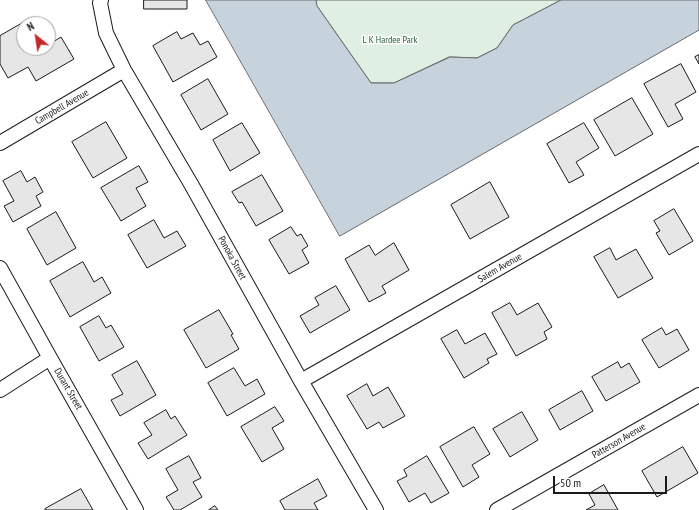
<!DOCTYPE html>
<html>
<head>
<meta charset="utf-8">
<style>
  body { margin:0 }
  #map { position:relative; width:699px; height:510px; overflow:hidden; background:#fff; font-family:"PT Sans Narrow",sans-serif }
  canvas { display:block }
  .north { position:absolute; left:16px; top:16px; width:40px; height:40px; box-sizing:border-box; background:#fff; border:1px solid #a3a3a3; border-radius:50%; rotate:330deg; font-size:11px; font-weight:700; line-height:16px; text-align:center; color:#1a1a1a }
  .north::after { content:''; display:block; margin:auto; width:14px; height:18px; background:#c62828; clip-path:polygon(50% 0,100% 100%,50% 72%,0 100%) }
  .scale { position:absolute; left:553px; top:476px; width:114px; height:18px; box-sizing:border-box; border:2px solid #1a1a1a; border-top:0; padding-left:5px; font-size:12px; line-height:14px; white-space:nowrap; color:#1a1a1a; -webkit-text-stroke:3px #fff; paint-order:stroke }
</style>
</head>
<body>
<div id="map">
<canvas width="699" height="510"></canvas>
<div class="north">N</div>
<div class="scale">50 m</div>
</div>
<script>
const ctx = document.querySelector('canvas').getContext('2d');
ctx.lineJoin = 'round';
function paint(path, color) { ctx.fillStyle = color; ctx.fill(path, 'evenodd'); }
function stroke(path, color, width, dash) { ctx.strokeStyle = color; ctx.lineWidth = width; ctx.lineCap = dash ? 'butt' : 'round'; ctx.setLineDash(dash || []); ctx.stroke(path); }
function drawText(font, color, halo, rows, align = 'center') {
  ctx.font = font + ' "PT Sans Narrow",sans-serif'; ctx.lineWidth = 3; ctx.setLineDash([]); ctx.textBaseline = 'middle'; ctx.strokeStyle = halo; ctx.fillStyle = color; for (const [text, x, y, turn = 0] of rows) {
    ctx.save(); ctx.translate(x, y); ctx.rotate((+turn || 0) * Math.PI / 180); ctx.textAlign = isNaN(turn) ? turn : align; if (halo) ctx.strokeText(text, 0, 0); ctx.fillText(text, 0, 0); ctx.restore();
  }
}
const green = new Path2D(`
  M316 0H561L513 25 497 48 477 58 449 57 394 83H371L317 6Z`);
const water = new Path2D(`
  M206 0H316L317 6 371 83H394L450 57 477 58 497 48 513 25 561 0H699V30L340 236Z`);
const building = new Path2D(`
  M144 0H187V9H144Z
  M28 20 31 24H24V48H48V45L61 37 74 59 36 81 28 67 8 78 0 64V36Z
  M177 32 181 39 193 33 200 45 208 41 217 57 173 82 153 46Z
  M699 55V64L695 57Z
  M681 64 696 92 675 104 683 119 668 127 644 84Z
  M208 79 228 114 201 130 181 95Z
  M632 98 653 134 615 156 594 120Z
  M106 122 127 158 93 178 72 142Z
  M242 123 260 153 230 171 213 140Z
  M584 123 599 148 576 162 584 175 569 183 547 144Z
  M139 166 148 182 136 188 146 206 121 221 101 188Z
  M21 171 27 182 35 177 43 192 36 196 41 206 13 222 4 206 14 201 3 181Z
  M262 175 283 211 256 226 242 202 239 203 232 192Z
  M490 182 509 217 470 239 451 205Z
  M674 209 693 241 669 255 656 233 660 231 654 221Z
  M56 212 76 248 47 265 27 229Z
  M154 220 164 238 177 231 186 246 147 268 128 235Z
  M291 227 297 236 301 234 308 246 302 250 309 263 289 274 269 240Z
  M394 243 409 270 382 286 386 293 369 302 345 259 369 245 375 255Z
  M610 248 616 260 636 249 653 278 618 298 594 257Z
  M83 262 94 282 102 277 111 293 70 317 50 281Z
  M336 286 350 310 310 333 300 316 319 305 315 298Z
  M510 303 517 315 538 303 552 327 544 332 547 339 516 356 492 313Z
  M219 310 233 334 231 335 239 349 206 368 184 330Z
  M99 316 106 328 111 325 124 347 99 361 80 327Z
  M662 328 666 335 677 329 689 350 659 368 642 340Z
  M457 330 465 344 485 333 497 354 487 359 489 363 464 378 441 339Z
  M137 361 156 395 120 416 111 400 123 394 112 375Z
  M618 362 621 368 629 363 640 382 606 401 592 377Z
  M234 368 245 386 257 379 265 394 227 416 208 383Z
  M367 384 373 396 388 387 405 416 383 428 379 422 367 429 347 396Z
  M582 391 593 411 560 430 549 410Z
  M275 407 284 421 272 428 284 449 262 462 241 427Z
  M166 410 171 419 175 416 187 435 148 459 138 443 152 435 144 423Z
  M522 412 538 440 510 457 493 429Z
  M474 427 490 454 472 465 479 477 463 487 440 447Z
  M683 447 698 473 657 497 642 471Z
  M189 456 201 478 193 482 202 497 180 510H174L166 497 178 490 166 469Z
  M427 456 449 493 431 503 425 493 409 502 397 481 407 476 404 470Z
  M318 479 327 496 314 503 318 510H285L280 501Z
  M604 485 618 510H586L595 505 589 494Z
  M81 489 93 510H45V509Z
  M215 506 218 510H209Z`);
const minor = new Path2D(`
  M101 0 100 3 106 33 124 70 191 184 301 381 376 510
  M0 143 124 70
  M0 268 50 358 136 510
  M301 381 699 154
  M0 390 50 358
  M497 510 699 395`);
const parkNames = [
  ["L K Hardee Park",390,40]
];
const streetNames = [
  ["Campbell Avenue",62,107,-30],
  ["Ponoka Street",232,258,61],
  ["Salem Avenue",500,268,-30],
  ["Durant Street",68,389,60],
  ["Patterson Avenue",619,441,-30]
];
paint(green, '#e0efe3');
stroke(green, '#6a6a6a', 1);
paint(water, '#c6d2dc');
stroke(water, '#6a6a6a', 1);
paint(building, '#e6e6e6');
stroke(building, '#1a1a1a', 1);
stroke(minor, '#1a1a1a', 16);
stroke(minor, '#fff', 14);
drawText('10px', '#2b5a34', '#fff', parkNames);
drawText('10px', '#1a1a1a', '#fff', streetNames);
</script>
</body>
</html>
